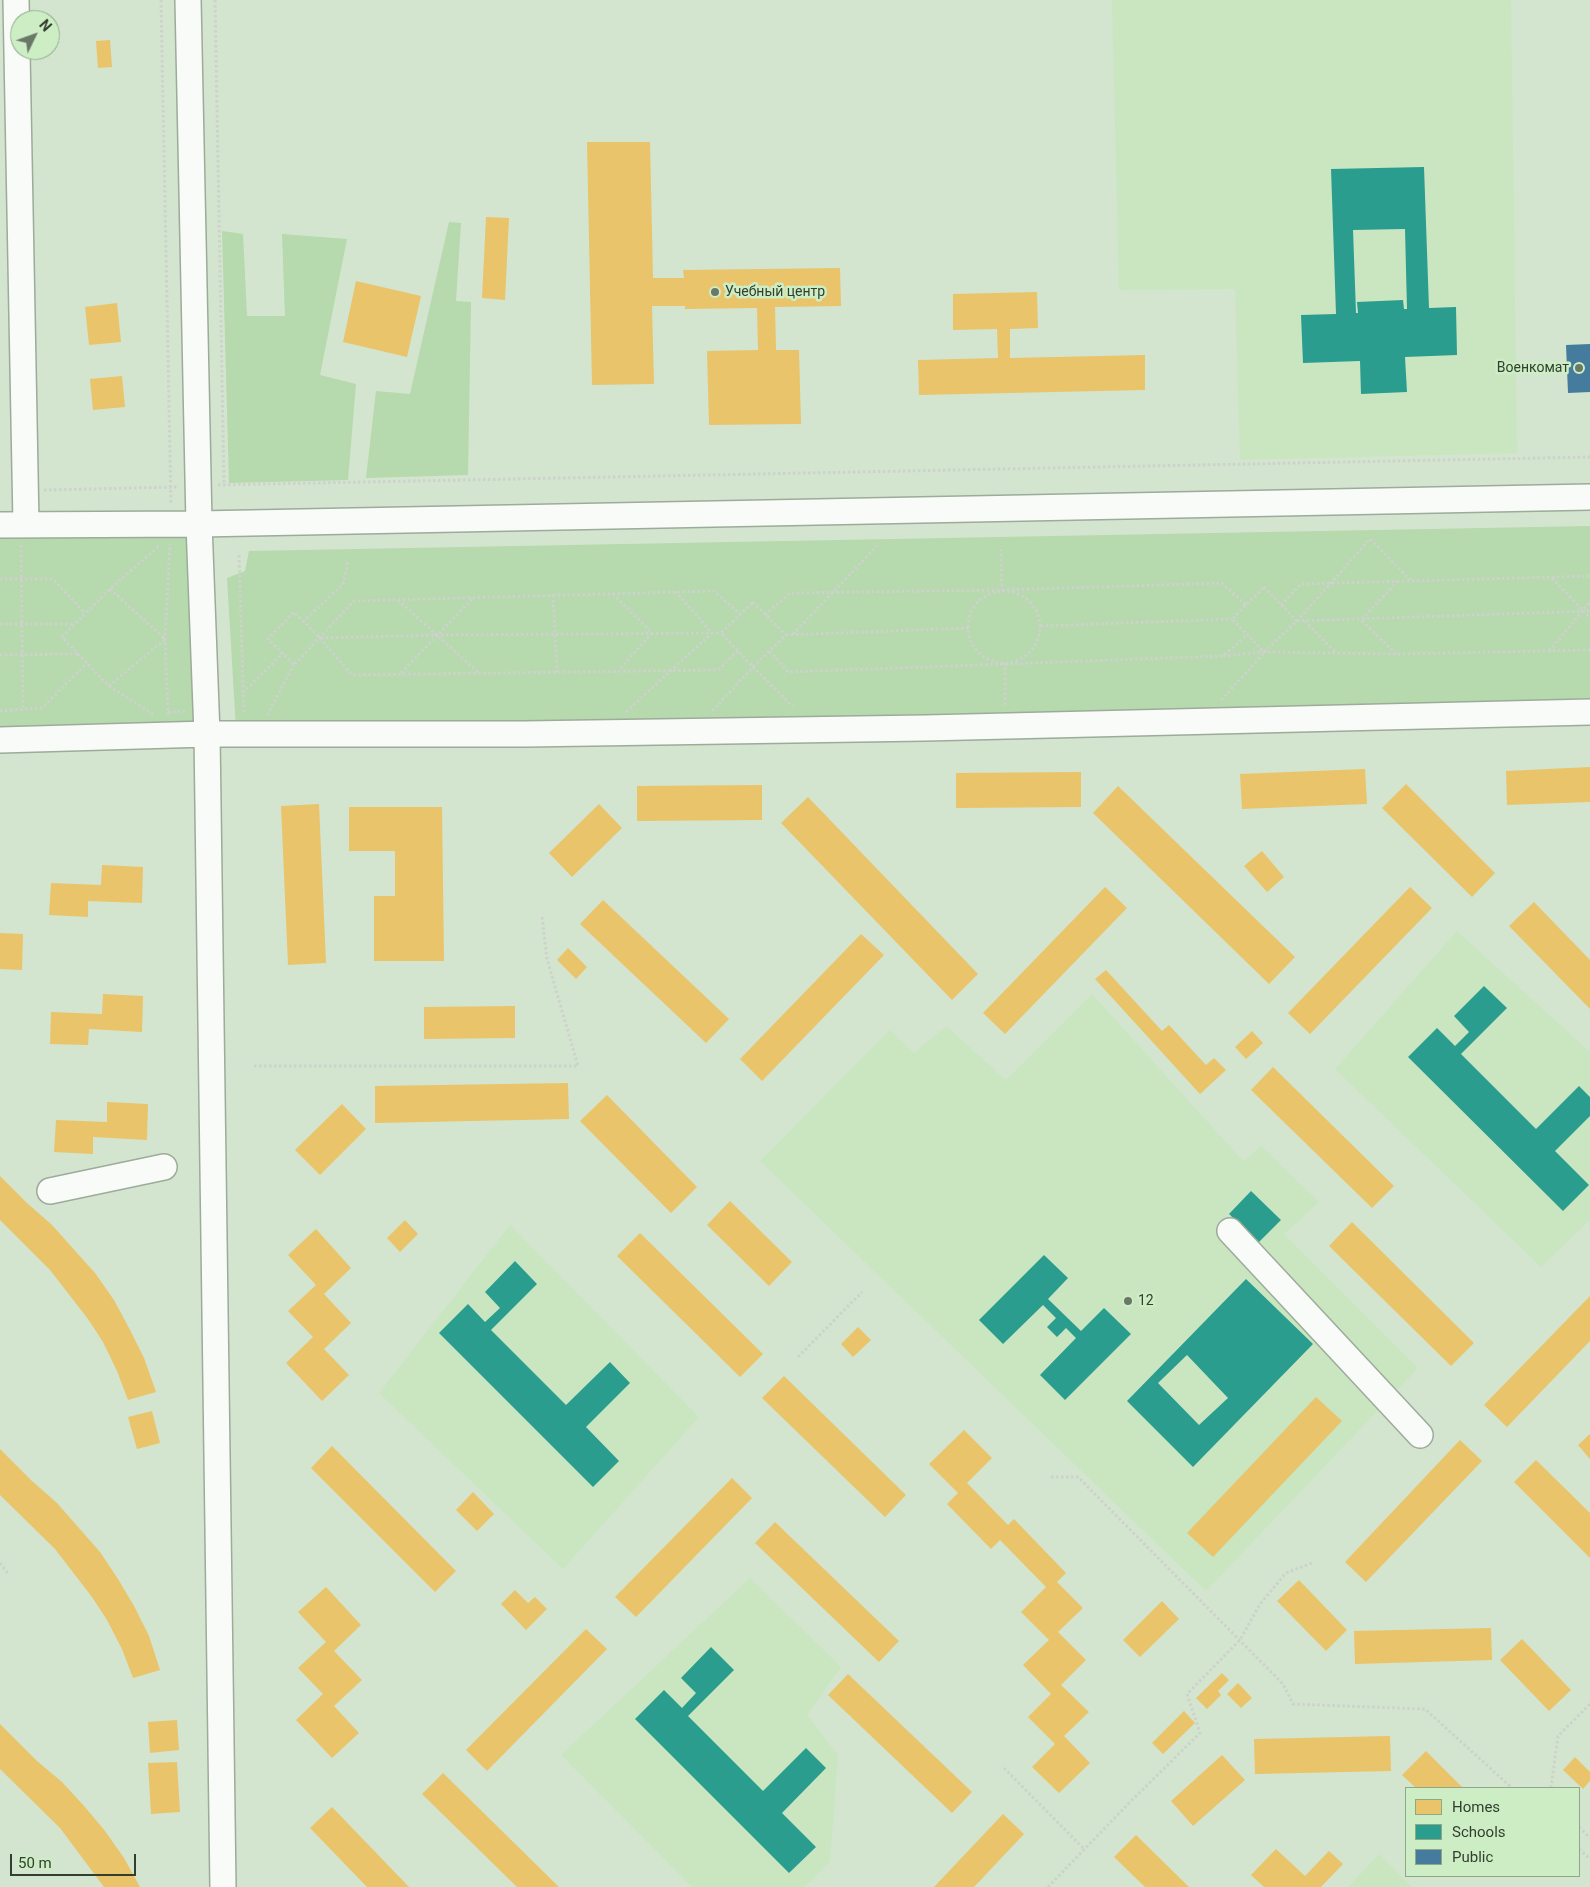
<!DOCTYPE html>
<html>
<head>
<meta charset="utf-8">
<style>
  body { margin:0 }
  #map { position:relative; width:1590px; height:1887px; overflow:hidden; background:#d3e5ce; font-family:Roboto,sans-serif }
  canvas { display:block }
  .legend { position:absolute; left:1405px; top:1787px; width:175px; height:90px; box-sizing:border-box; background:#cdeec5; border:1px solid #8fa889; margin:0; padding:6px 9px; list-style:none; font-size:15px; color:#323f2f }
  .legend li { display:flex; align-items:center; gap:10px; height:25px }
  .legend b { width:25px; border:1px solid #8fa889 }
  .north { position:absolute; left:10px; top:10px; width:50px; height:50px; box-sizing:border-box; background:#cdeec5; border:1px solid #8fa889; border-radius:50%; rotate:48deg; font-size:14px; font-weight:700; line-height:20px; text-align:center; color:#323f2f }
  .north::after { content:''; display:block; margin:auto; width:18px; height:22px; background:#6a7967; clip-path:polygon(50% 0,100% 100%,50% 72%,0 100%) }
  .scale { position:absolute; left:10px; top:1854px; width:126px; height:22px; box-sizing:border-box; border:2px solid #323f2f; border-top:0; padding-left:6px; font-size:15px; line-height:18px; white-space:nowrap; color:#323f2f; -webkit-text-stroke:4px #cdeec5; paint-order:stroke }
</style>
</head>
<body>
<div id="map">
<canvas width="1590" height="1887"></canvas>
<ul class="legend">
<li><b style="height:14px;background:#e9c46a"></b>Homes</li>
<li><b style="height:14px;background:#2a9d8f"></b>Schools</li>
<li><b style="height:14px;background:#457b9d"></b>Public</li>
</ul>
<div class="north">N</div>
<div class="scale">50 m</div>
</div>
<script>
const ctx = document.querySelector('canvas').getContext('2d');
ctx.lineJoin = 'round';
function paint(path, color) { ctx.fillStyle = color; ctx.fill(path, 'evenodd'); }
function stroke(path, color, width, dash) { ctx.strokeStyle = color; ctx.lineWidth = width; ctx.lineCap = dash ? 'butt' : 'round'; ctx.setLineDash(dash || []); ctx.stroke(path); }
function drawText(font, color, halo, rows, align = 'center') {
  ctx.font = font + ' Roboto,sans-serif'; ctx.lineWidth = 5; ctx.setLineDash([]); ctx.textBaseline = 'middle'; ctx.strokeStyle = halo; ctx.fillStyle = color; for (const [text, x, y, turn = 0] of rows) {
    ctx.save(); ctx.translate(x, y); ctx.rotate((+turn || 0) * Math.PI / 180); ctx.textAlign = isNaN(turn) ? turn : align; if (halo) ctx.strokeText(text, 0, 0); ctx.fillText(text, 0, 0); ctx.restore();
  }
}
const built = new Path2D(`
  M1112 0H1511L1517 453 1240 460 1235 289 1119 290Z
  M1457 931 1590 1052V1220L1541 1267 1335 1069Z
  M1092 994 1243 1161 1261 1146 1319 1202 1284 1234 1418 1368 1206 1591 760 1161 890 1030 914 1053 946 1026 1006 1080Z
  M510 1225 699 1417 563 1569 379 1393Z
  M750 1578 841 1667 807 1715 838 1755 830 1861 805 1887H692L561 1755Z
  M1379 1854 1412 1887H1348Z`);
const green = new Path2D(`
  M449 222 461 223 456 301 471 302 468 475 366 478 376 391 410 394Z
  M222 231 243 234 247 316H285L282 234 347 239 320 375 356 384 348 480 229 483Z
  M199 524 207 734 0 740V525Z
  M1590 526V700L236 729 227 578 245 571 249 551Z`);
const homes = new Path2D(`
  M110 40 112 67 98 68 96 41Z
  M587 142H650L653 278H684L683 270 840 268 841 306 775 307 776 350H799L801 424 709 425 707 351 758 350 757 308 685 309V306H652L654 384 592 385Z
  M486 217 509 218 505 300 482 298Z
  M356 281 421 296 407 357 343 342Z
  M1037 292 1038 328 1010 329V358L1145 355V390L919 395 918 360 998 358 997 329 953 330V294Z
  M117 303 121 342 89 345 85 307Z
  M122 376 125 407 93 410 90 379Z
  M1590 767V802L1507 805 1506 771Z
  M1365 769 1367 804 1242 809 1240 774Z
  M1081 772V807L956 808V773Z
  M1406 784 1495 873 1472 897 1382 808Z
  M762 785V820L637 821V786Z
  M1118 786 1295 957 1269 984 1093 813Z
  M808 797 978 974 952 1000 781 823Z
  M319 804 326 963 288 965 281 806Z
  M599 804 622 828 572 877 549 853Z
  M349 807H442L444 961H374V896H395V851H349Z
  M1262 851 1284 877 1267 892 1244 866Z
  M102 865 143 867 142 903 88 901V917L49 915 51 883 101 885Z
  M1105 887 1127 908 1005 1034 983 1013Z
  M1410 887 1432 908 1310 1034 1288 1013Z
  M603 900 729 1019 706 1043 580 924Z
  M1534 902 1590 960V1009L1509 926Z
  M0 933 23 934 22 970 0 969Z
  M861 934 884 955 762 1081 740 1059Z
  M568 948 587 967 576 979 557 960Z
  M1106 970 1162 1031 1169 1025 1206 1065 1214 1058 1226 1070 1200 1094 1095 979Z
  M103 994 143 996 142 1032 89 1029 88 1045 50 1044 51 1012 102 1014Z
  M515 1006V1038L424 1039V1007Z
  M1252 1031 1263 1043 1246 1059 1235 1047Z
  M1273 1067 1394 1186 1372 1208 1251 1090Z
  M568 1083 569 1119 375 1123V1086Z
  M607 1095 697 1187 671 1213 580 1121Z
  M107 1102 148 1104 147 1140 93 1137V1154L54 1152 56 1120 107 1122Z
  M342 1104 366 1129 320 1175 295 1150Z
  M0 1176 27 1203 52 1225 95 1273 114 1300 129 1328 144 1358 156 1392 128 1400 117 1371 103 1342 88 1319 50 1270 0 1220Z
  M730 1201 792 1262 769 1286 707 1225Z
  M405 1220 418 1234 400 1252 387 1238Z
  M1352 1222 1474 1343 1451 1366 1329 1246Z
  M316 1229 351 1268 324 1294 351 1323 324 1349 349 1375 322 1401 286 1363 313 1337 288 1311 316 1285 288 1255Z
  M640 1233 763 1354 740 1377 617 1256Z
  M1590 1296V1341L1507 1427 1484 1405Z
  M858 1327 871 1340 853 1357 841 1344Z
  M784 1376 906 1495 885 1517 762 1398Z
  M1316 1397 1342 1421 1213 1557 1187 1533Z
  M152 1411 160 1443 137 1449 128 1417Z
  M964 1430 992 1458 967 1483 1008 1525 1014 1519 1066 1573 1057 1582 1083 1608 1058 1632 1086 1660 1061 1685 1089 1712 1064 1736 1090 1763 1059 1793 1032 1767 1055 1744 1028 1717 1051 1694 1023 1665 1049 1640 1021 1612 1046 1587 1000 1540 991 1549 947 1504 958 1493 929 1464Z
  M1590 1434V1459L1578 1445Z
  M1460 1440 1482 1461 1366 1582 1345 1562Z
  M332 1446 456 1571 435 1592 311 1468Z
  M0 1449 32 1481 57 1503 100 1552 118 1579 134 1606 149 1636 160 1670 133 1678 122 1649 107 1620 92 1597 55 1549 0 1495Z
  M1536 1460 1590 1513V1558L1514 1482Z
  M732 1478 752 1498 636 1617 615 1597Z
  M473 1492 494 1514 477 1531 456 1510Z
  M775 1522 899 1641 879 1662 755 1543Z
  M1299 1580 1347 1630 1326 1651 1277 1601Z
  M326 1587 361 1625 334 1651 362 1680 334 1706 359 1733 332 1758 296 1720 323 1694 298 1668 326 1642 298 1612Z
  M515 1590 528 1603 535 1597 547 1609 526 1630 501 1604Z
  M1162 1601 1179 1619 1140 1657 1123 1640Z
  M1491 1628 1492 1660 1355 1664 1354 1631Z
  M586 1629 607 1649 487 1771 466 1750Z
  M1522 1639 1571 1690 1549 1711 1500 1660Z
  M1222 1673 1229 1680 1218 1691 1221 1695 1207 1709 1196 1698Z
  M848 1674 972 1792 952 1813 828 1695Z
  M1238 1683 1252 1698 1241 1708 1227 1694Z
  M1184 1711 1195 1723 1163 1754 1152 1743Z
  M177 1720 179 1750 150 1753 148 1722Z
  M0 1724 37 1761 62 1782 85 1807 105 1831 124 1858 140 1887H104L60 1828 0 1769Z
  M1390 1736 1391 1771 1255 1774 1254 1739Z
  M1426 1751 1463 1788H1416L1402 1775Z
  M1222 1755 1245 1780 1193 1826 1171 1801Z
  M1575 1757 1590 1772V1781L1583 1789 1563 1770Z
  M177 1762 180 1812 151 1814 148 1763Z
  M443 1773 559 1887H517L422 1794Z
  M332 1807 409 1887H367L310 1828Z
  M1003 1814 1024 1834 974 1887H934Z
  M1136 1835 1189 1887H1145L1114 1857Z
  M1276 1849 1305 1876 1329 1851 1343 1864 1321 1887H1264L1251 1875Z`);
const schools = new Path2D(`
  M1424 167 1429 308 1456 307 1457 355 1405 357 1407 392 1361 394 1360 361 1303 363 1301 315 1336 314 1331 169ZM1405 229 1407 309H1404L1403 300 1357 302 1358 313H1356L1353 230Z
  M1484 986 1507 1008 1461 1054 1536 1129 1579 1086 1590 1097V1116L1555 1151 1589 1185 1563 1211 1408 1057 1437 1028 1455 1046 1469 1032 1454 1016Z
  M1251 1191 1281 1220 1259 1242 1229 1214Z
  M1044 1255 1068 1278 1048 1299 1081 1331 1104 1308 1131 1334 1065 1400 1040 1375 1076 1338 1066 1328 1057 1337 1047 1327 1056 1318 1043 1305 1003 1344 979 1320Z
  M515 1261 537 1284 491 1330 566 1405 610 1362 630 1383 586 1427 619 1461 593 1487 439 1333 468 1304 485 1322 500 1308 485 1292Z
  M1246 1279 1313 1344 1193 1467 1127 1401ZM1187 1355 1228 1398 1199 1425 1158 1383Z
  M711 1647 734 1670 688 1716 763 1791 806 1748 826 1768 782 1813 816 1847 789 1873 635 1719 664 1690 682 1708 696 1693 681 1678Z`);
const public = new Path2D(`
  M1590 344V392L1568 393 1566 345Z`);
const path = new Path2D(`
  M161 0 171 505
  M215 0 224 484
  M218 485 1590 457
  M44 490 178 487
  M21 545 23 709
  M1001 549 1002 590
  M239 555 244 714
  M1552 578 1590 618
  M0 579H53L85 613
  M1264 587 1297 621 1264 652 1232 619Z
  M110 589 165 639 109 686 62 637 110 589 160 545
  M968 627a36 36 0 1 1 72 0a36 36 0 1 1-72 0Z
  M613 594 652 633 618 671
  M553 595 557 672
  M398 600 479 673
  M753 602 786 635 753 667 721 633Z
  M1281 605 1301 584 1590 576
  M765 615 790 593 1002 590 1222 583 1246 605
  M1297 621 1590 611
  M1297 621 1370 539 1411 581
  M1305 621 1336 653
  M303 622 343 584 348 561
  M0 624H74
  M1041 626 1232 619
  M793 634 877 546
  M786 635 968 628
  M321 638 437 635 721 633
  M738 651 718 670 352 675 320 638 294 612 268 639 294 665 354 601 714 591 740 614
  M770 651 788 672 1223 656 1247 635
  M1549 651 1590 602
  M1396 654 1361 620 1397 582
  M0 655 78 654
  M1223 656 1264 652 1397 654 1590 650
  M401 673 473 598
  M109 686 154 715
  M243 693 283 653
  M1221 700 1264 653
  M1005 705V663
  M0 711 42 708 87 663
  M712 711 753 667 793 707
  M168 712 188 711
  M626 712 712 633 676 592
  M168 715 165 639 170 544
  M267 715 294 665
  M254 1066H578L547 959 542 917
  M798 1357 862 1292
  M1051 1477H1078L1283 1684 1293 1704 1425 1709 1512 1788
  M0 1563 9 1575
  M1004 1768 1084 1849
  M1551 1788 1558 1736 1590 1704
  M1579 1827 1590 1838
  M1579 1849 1590 1859
  M1048 1887 1130 1802 1200 1733 1187 1694 1240 1640 1260 1604 1286 1573 1312 1563`);
const minor = new Path2D(`
  M16 0 26 524
  M188 0 199 524 207 734 223 1887
  M0 525 199 524 1590 497
  M0 740 207 734H525L925 728 1590 712
  M50 1191 164 1167
  M1230 1231 1420 1435`);
const markers = [
  [715,292,5,"#6a7967"],
  [1579,368,5,"#6a7967"],
  [1128,1301,5,"#6a7967"]
];
const poiNames = [
  ["Учебный центр",725,292],
  ["Военкомат",1569,368,"right"],
  ["12",1138,1301]
];
paint(built, '#c9e6c1');
paint(green, '#b6d9ad');
paint(homes, '#e9c46a');
paint(schools, '#2a9d8f');
paint(public, '#457b9d');
stroke(minor, '#9dab9a', 28);
stroke(path, '#cdd2cc', 3, [2.5, 2.5]);
stroke(minor, '#f8fbf8', 25);
for (const [x, y, r, color] of markers) { const dot = new Path2D(); dot.arc(x, y, r, 0, 2 * Math.PI); ctx.fillStyle = color; ctx.fill(dot); stroke(dot, '#cdeec5', 2); }
drawText('14px', '#323f2f', '#cdeec5', poiNames, 'left');
</script>
</body>
</html>
